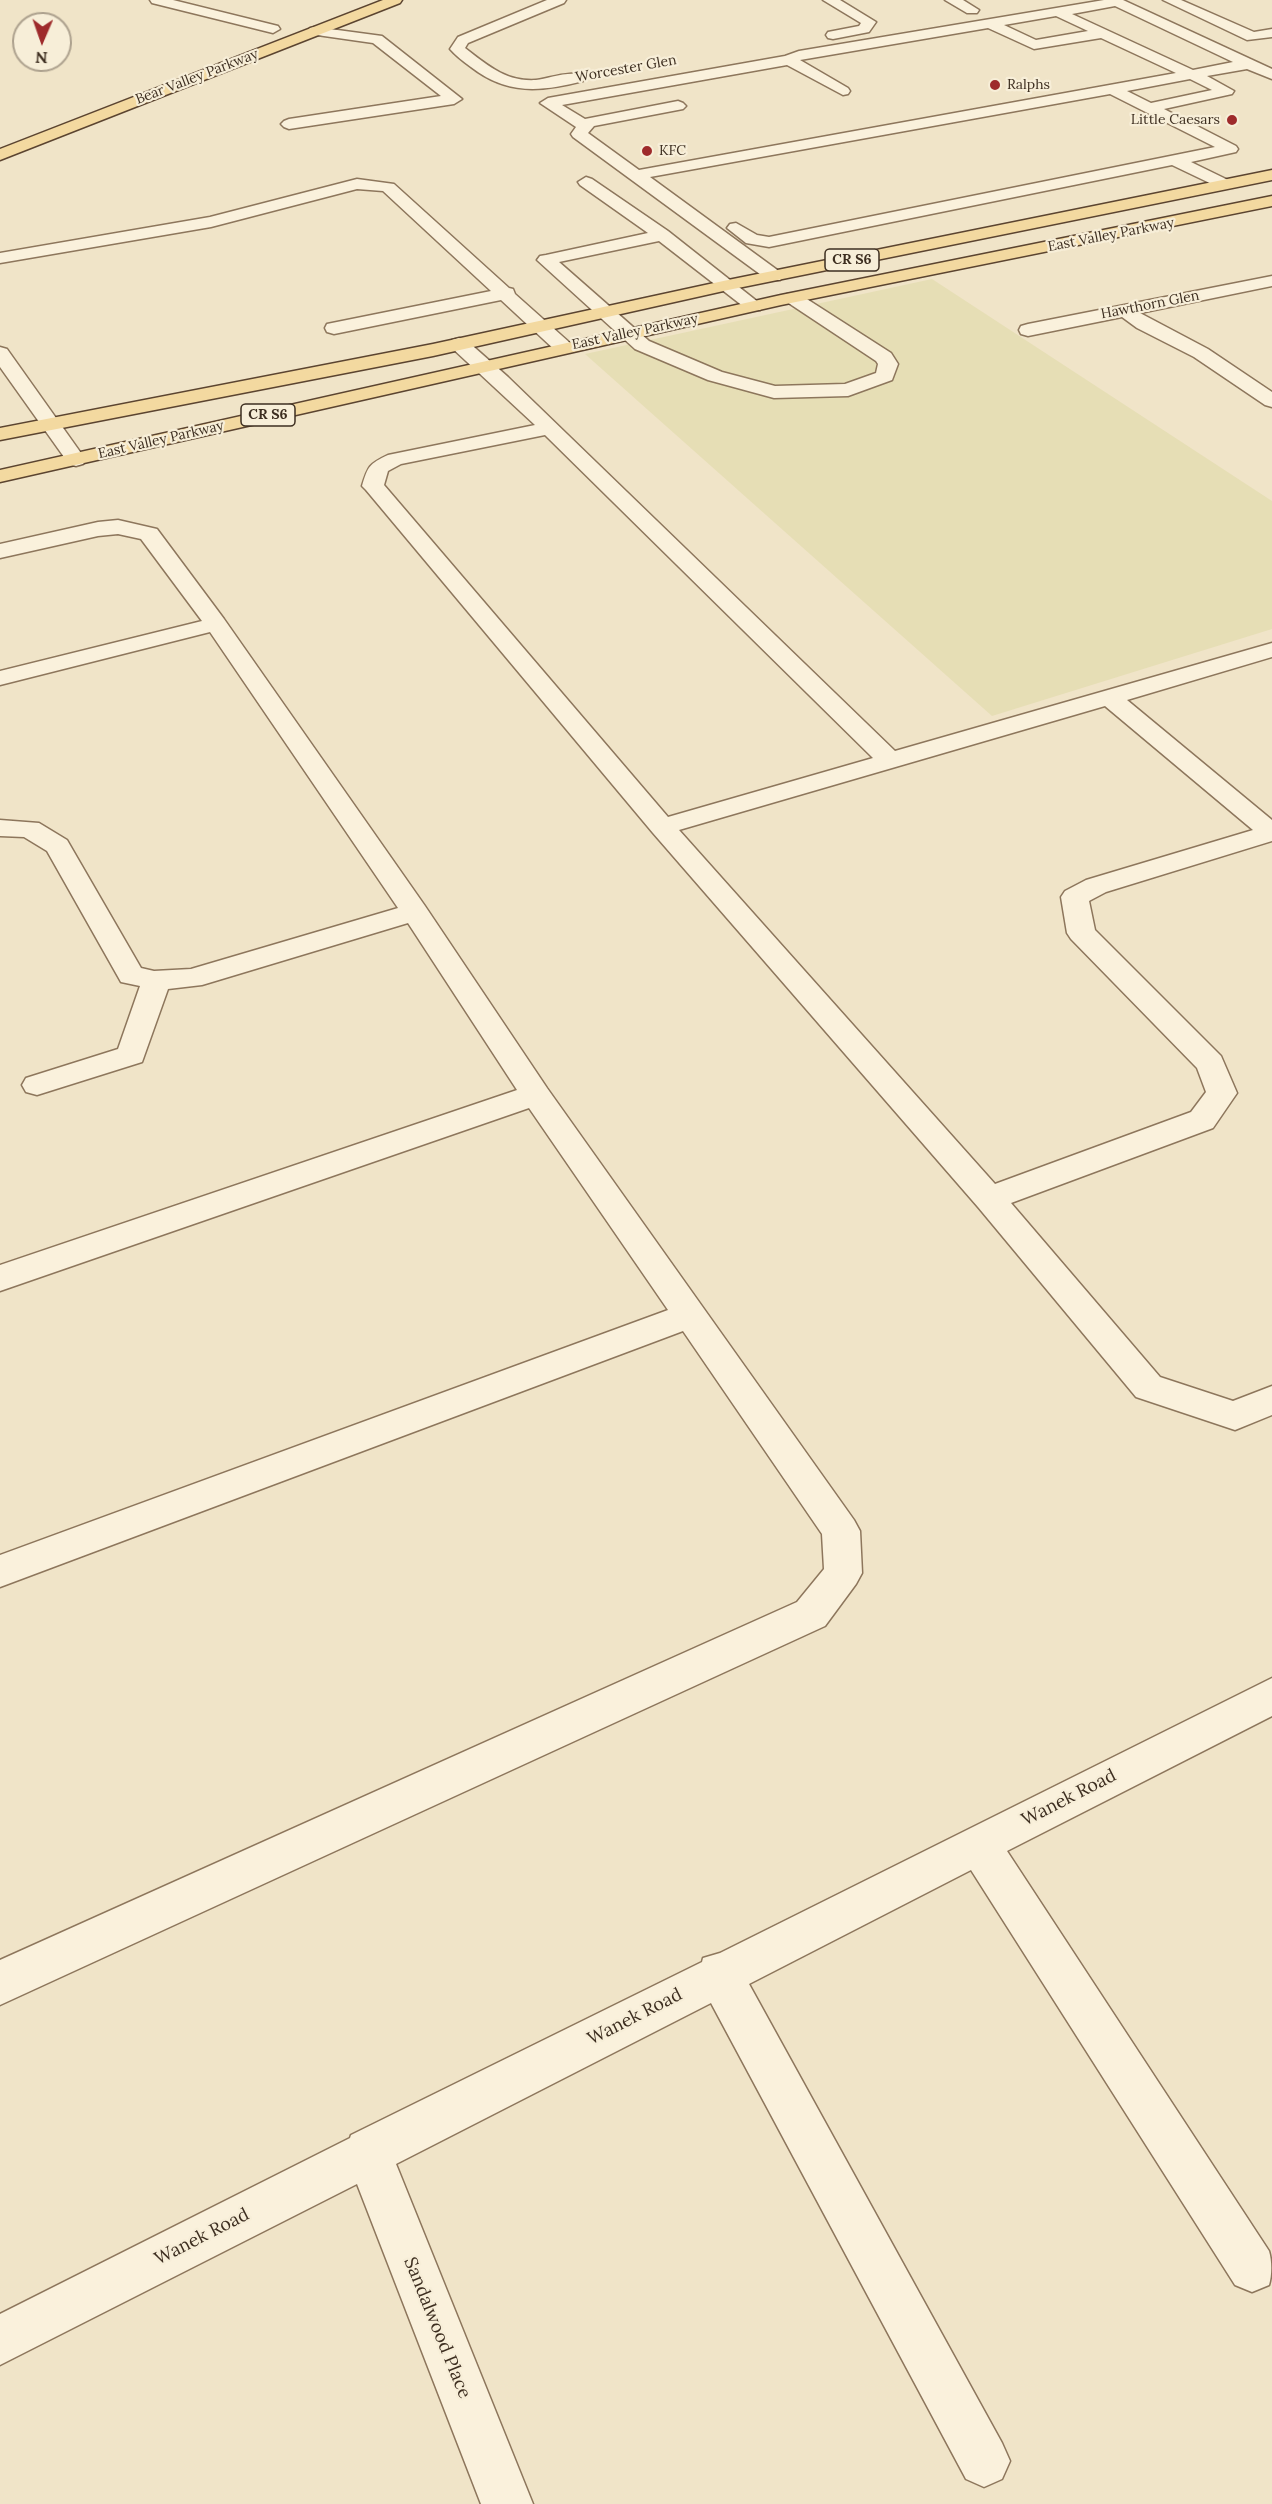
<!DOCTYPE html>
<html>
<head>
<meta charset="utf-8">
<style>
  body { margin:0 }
  #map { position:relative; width:1272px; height:2504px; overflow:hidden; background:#f0e4c8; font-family:Lora,serif }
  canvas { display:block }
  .north { position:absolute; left:12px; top:12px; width:60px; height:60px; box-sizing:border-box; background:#f7eed8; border:2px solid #ada18e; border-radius:50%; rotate:182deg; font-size:16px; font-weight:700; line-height:24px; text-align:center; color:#3d2e20 }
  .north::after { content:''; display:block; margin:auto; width:21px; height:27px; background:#9e2a2b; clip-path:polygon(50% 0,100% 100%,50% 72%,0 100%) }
</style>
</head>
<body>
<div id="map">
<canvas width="1272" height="2504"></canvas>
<div class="north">N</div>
</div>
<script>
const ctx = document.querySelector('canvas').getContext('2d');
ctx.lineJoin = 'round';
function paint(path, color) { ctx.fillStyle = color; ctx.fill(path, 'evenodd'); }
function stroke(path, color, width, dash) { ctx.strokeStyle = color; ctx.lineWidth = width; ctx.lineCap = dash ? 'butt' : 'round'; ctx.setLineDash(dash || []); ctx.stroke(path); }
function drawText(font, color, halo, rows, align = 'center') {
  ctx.font = font + ' Lora,serif'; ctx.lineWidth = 4.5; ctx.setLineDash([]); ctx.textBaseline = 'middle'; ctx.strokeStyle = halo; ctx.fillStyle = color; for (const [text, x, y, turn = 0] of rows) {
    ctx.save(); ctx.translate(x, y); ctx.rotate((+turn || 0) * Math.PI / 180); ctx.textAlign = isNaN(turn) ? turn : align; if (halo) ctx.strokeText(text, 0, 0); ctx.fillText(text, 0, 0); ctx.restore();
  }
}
const farmland = new Path2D(`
  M932 279 1272 501V629L992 716 585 354Z`);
const minor = new Path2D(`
  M150 0H173L278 26 280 29 273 33 152 3Z
  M547 0H566L564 3 468 43 465 48C487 65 506 82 536 80 548 79 576 68 585 78L583 81C541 92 507 95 471 67 464 62 456 56 450 49L458 37Z
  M823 0H840L876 22 869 32 833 39 828 38 826 35 828 32 859 26 861 23Z
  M945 0H963L979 10 977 13H967Z
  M1104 0H1123L1272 69V79L1247 69 1207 76 1234 91 1232 94 1164 109 1236 146 1238 149 1236 152 1191 162 1230 181 1232 184 1230 187H1218L1172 165 769 247 746 243 727 228 730 224 736 223 757 235 769 237 1215 147 1110 94 650 177 780 272 783 276 780 280H768L573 137 571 134 576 127 540 103 548 98 785 56 799 51ZM1115 6 1233 62 1193 70 1072 14ZM1056 16 1088 31 1036 40 1004 25ZM988 28 1034 49 1101 38 1176 73 639 170 588 133 594 126 683 109 686 106 683 103 678 101 585 119 562 105 787 65 843 95 848 94 850 91 848 88 800 60ZM1190 79 1212 90 1151 103 1127 91Z
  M1163 0H1181L1254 32 1272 29V37L1247 40Z
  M315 27 382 36 462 99 454 104 289 129 284 127 281 124 284 121 289 119 441 96 373 43 310 34 308 31 310 28Z
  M586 177 592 179 668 231 763 306 760 310H748L659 241 559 262 649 341 722 372 775 386 845 384 876 373 878 364 876 361 787 302 784 298 787 294H799L891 353 898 364 892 380 848 396 774 398 708 380 635 349 537 260 540 256 546 255 648 233 580 185 578 182Z
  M357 179 394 184 509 288 513 289 515 294 570 343 572 347 570 351H556L501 300 334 334 327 332 325 328 327 324 491 291 383 191 357 189 211 227 0 263V253L210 217Z
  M1272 276V286L1140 313 1208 349 1272 392V407L1265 405 1194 357 1137 328 1122 317 1028 336 1021 334 1019 330 1021 326 1028 324Z
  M459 338 466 340 508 377 895 751 1272 643V657L1127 700 1272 820V841L1106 892 1089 901 1095 930 1221 1056 1237 1093 1213 1128 1011 1203 1160 1377 1233 1401 1272 1386V1415L1235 1430 1136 1397 978 1207 653 833 366 490 362 486C368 466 369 464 388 455L535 425 452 348 450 344 452 340ZM545 435 873 758 668 817 384 485 388 471 401 464ZM1105 706 1253 830 1086 880 1065 891 1061 897 1067 933 1071 939 1197 1068 1206 1092 1191 1112 995 1184 679 830Z
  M0 347 7 349 83 456 86 460 83 464 76 466 69 464 0 367Z
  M118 520 157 529 224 619 425 906 547 1088 854 1520 860 1531 862 1573 856 1584 825 1626 0 2005V1960L797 1602 824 1569 822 1534 683 1331 0 1587V1555L668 1310 529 1108 0 1291V1265L517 1090 408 923 202 985 168 989 142 1062 37 1095 26 1092 22 1085 26 1078 118 1049 140 986 121 982 47 851 24 837 0 836V820L39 823 67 840 141 968 154 971 191 969 398 908 210 632 0 685V671L202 621 141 539 118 534 98 536 0 558V544L98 522Z
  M1272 1678V1716L1007 1851 1269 2251C1272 2261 1272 2275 1269 2285L1252 2292 1235 2285 971 1870 749 1984 1002 2443 1010 2461 1002 2479 984 2487 966 2479 711 2003 396 2164 533 2504H481L357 2184 0 2365V2314L350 2138 351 2135 702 1962 703 1958 720 1953Z`);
const major = new Path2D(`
  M383 0H402L400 3 0 160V149Z
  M1272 170V180L728 290 433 356 0 440V428L433 344 728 280Z
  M1272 196V206L781 305 0 482V470L781 295Z`);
const markers = [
  [995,85,6,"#9e2a2b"],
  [1232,120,6,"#9e2a2b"],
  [647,151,6,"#9e2a2b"]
];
const farStreetnames = [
  ["Worcester Glen",626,69,-10],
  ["Bear Valley Parkway",197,77,-21],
  ["East Valley Parkway",1111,235,-11],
  ["Hawthorn Glen",1150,305,-11],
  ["East Valley Parkway",635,332,-12],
  ["East Valley Parkway",161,440,-13]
];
const farPoinames = [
  ["Ralphs",1007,85],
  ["Little Caesars",1220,120,"right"],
  ["KFC",659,151]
];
const shields = [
  [852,260,54],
  [268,415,54]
];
const shieldNames = [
  ["CR S6",852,260],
  ["CR S6",268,415]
];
const nearStreetnames = [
  ["Wanek Road",1069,1798,-27],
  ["Wanek Road",635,2017,-27],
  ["Wanek Road",202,2237,-27],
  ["Sandalwood Place",437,2328,68]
];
paint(farmland, '#e6deb5');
stroke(minor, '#8d765c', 3);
stroke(major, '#5b4430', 3);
paint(minor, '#faf1dc');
paint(major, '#f3d9a0');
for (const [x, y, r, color] of markers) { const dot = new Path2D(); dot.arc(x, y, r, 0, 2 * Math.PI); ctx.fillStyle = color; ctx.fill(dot); stroke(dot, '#f7eed8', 2); }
drawText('14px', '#3d2e20', '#f7eed8', farStreetnames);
drawText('14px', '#3d2e20', '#f7eed8', farPoinames, 'left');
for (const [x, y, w] of shields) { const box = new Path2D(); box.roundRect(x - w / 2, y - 11, w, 22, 4.5); ctx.fillStyle = '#f7eed8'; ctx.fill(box); stroke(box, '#3d2e20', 1.5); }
drawText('bold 14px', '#3d2e20', null, shieldNames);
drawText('18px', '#3d2e20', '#f7eed8', nearStreetnames);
</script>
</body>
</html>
